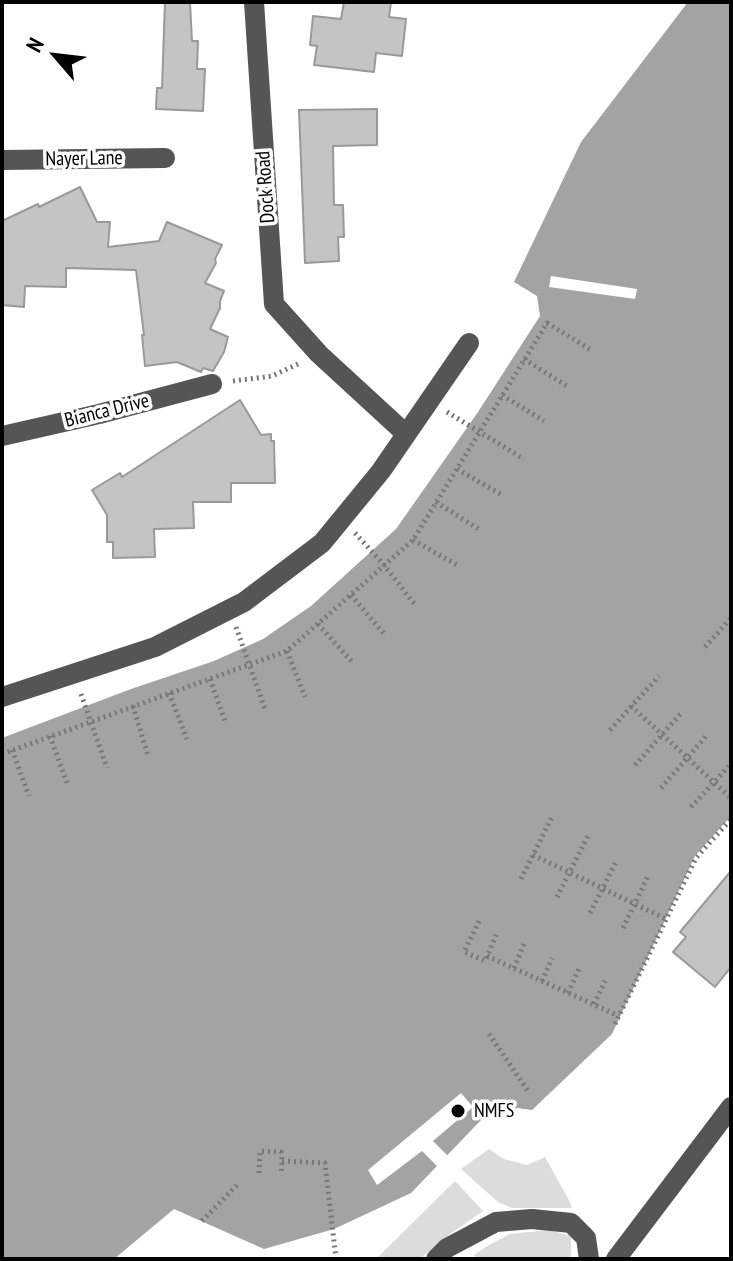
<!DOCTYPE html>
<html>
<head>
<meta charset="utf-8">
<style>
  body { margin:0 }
  #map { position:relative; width:733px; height:1261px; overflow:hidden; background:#fff; font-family:"PT Sans Narrow",sans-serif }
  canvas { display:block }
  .frame { position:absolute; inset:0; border:4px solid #000; pointer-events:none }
  .north { position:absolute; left:16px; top:16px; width:80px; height:80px; -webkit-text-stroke:6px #fff; paint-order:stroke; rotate:298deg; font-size:22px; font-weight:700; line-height:32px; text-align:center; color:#000 }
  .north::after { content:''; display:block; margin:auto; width:28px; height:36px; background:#000; clip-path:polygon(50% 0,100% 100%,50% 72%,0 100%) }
</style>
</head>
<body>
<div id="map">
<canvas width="733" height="1261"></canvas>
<div class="frame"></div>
<div class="north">N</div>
</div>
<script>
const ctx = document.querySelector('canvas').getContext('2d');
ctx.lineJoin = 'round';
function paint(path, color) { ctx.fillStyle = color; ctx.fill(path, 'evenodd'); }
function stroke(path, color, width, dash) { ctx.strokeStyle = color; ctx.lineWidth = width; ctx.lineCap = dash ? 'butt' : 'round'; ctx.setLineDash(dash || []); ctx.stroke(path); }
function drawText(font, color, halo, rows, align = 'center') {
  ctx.font = font + ' "PT Sans Narrow",sans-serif'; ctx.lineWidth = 7; ctx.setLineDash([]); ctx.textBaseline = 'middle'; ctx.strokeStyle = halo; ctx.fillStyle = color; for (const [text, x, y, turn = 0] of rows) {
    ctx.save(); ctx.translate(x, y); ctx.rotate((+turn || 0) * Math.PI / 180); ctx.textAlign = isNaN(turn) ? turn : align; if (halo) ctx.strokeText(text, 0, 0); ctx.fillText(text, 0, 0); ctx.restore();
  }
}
const green = new Path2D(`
  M489 1149 504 1159 527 1165 545 1157 570 1202 572 1208H512L498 1202 461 1169Z
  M455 1181 483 1211 450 1234 420 1259H376Z
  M549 1230 571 1236V1259H477L474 1255 489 1245 510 1234Z`);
const water = new Path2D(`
  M688 2H731V816L695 856 612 1034 532 1110 517 1108 482 1119 411 1193 334 1229 264 1249 174 1209 114 1259H2V738L131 689 214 661 263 639 311 606 396 529 478 412 540 316 537 296 514 282 581 142Z`);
const pier = new Path2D(`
  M551 276 637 289 635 299 549 287Z
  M461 1093 473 1107 433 1141 450 1158 440 1169 422 1151 377 1185 368 1170Z`);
const building = new Path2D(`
  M165 2H190L192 41H198L197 69H205L203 111 156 109 157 88H162Z
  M344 2H391L389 17 406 19 402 56 376 53 374 72 314 65 317 46 310 45 313 16 341 19Z
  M377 109V145L333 146 334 205H343L344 237H338L339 261 305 263 299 110Z
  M80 187 97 222H110L108 247 159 241 167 222 222 245 215 259 216 263 205 283 224 291 220 301V308L210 329 228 337 224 352 213 371 203 368 201 372 177 362 145 366 142 335H144L136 270 66 268V287L25 286 24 307 2 305V221L38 204 39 207Z
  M240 400 261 435 271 434V441H274L275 483H231V502H193L194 528 154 529 155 557 113 558V542H107V515L92 490 120 473 122 477Z
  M731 871V967L715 987 673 952 686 937 680 932Z`);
const path = new Path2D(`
  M524 359 567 386
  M233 381 272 376 300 363
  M502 395 544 421
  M447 412 524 459
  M457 469 502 495
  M436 502 480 530
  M355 533 384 565 416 606
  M413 540 457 565
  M351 595 385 635
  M318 624 354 664
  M236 627 265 709
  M705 647 731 618
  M287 651 305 697
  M210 679 226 724
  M169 693 187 739
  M81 694 107 768
  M133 706 148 756
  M631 706 731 798
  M610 730 659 676
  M50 736 67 783
  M12 750 29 796
  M2 754 287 651 413 540 547 323 591 350
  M635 765 683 711
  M661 788 708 734
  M691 807 731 764
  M533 855 666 919
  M521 879 553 815
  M557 897 588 836
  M590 913 617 860
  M479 921 464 952 485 961 498 931
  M623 928 648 876
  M487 956 619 1016
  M514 968 524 944
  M542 981 552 958
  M568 993 579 969
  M594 1004 605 981
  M615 1024 696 858 731 819
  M489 1034 528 1091
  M282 1161 325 1163 336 1259
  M259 1173 260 1151 281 1152 282 1161 281 1175
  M202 1221 237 1185`);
const minor = new Path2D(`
  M254 2 274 304 319 354 406 434
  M2 160 165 158
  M2 436 99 414 212 384
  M2 697 155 647 244 602 322 543 381 471 469 343
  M436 1259 447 1248 496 1222 532 1219 571 1223 586 1238 589 1259
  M616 1259 731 1107`);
const markers = [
  [458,1111,8,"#000"]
];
const streetNames = [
  ["Nayer Lane",84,159,-1],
  ["Dock Road",266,187,-94],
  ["Bianca Drive",107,411,-14]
];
const poiNames = [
  ["NMFS",474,1111]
];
paint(green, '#dcdcdc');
paint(water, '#a3a3a3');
paint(pier, '#fff');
paint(building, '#c4c4c4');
stroke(building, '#999', 2);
stroke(path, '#777', 5, [2, 4]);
stroke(minor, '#555', 20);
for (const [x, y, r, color] of markers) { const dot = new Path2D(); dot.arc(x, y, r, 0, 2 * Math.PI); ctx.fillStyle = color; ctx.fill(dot); stroke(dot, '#fff', 3); }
drawText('20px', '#000', '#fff', streetNames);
drawText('20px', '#000', '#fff', poiNames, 'left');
</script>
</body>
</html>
